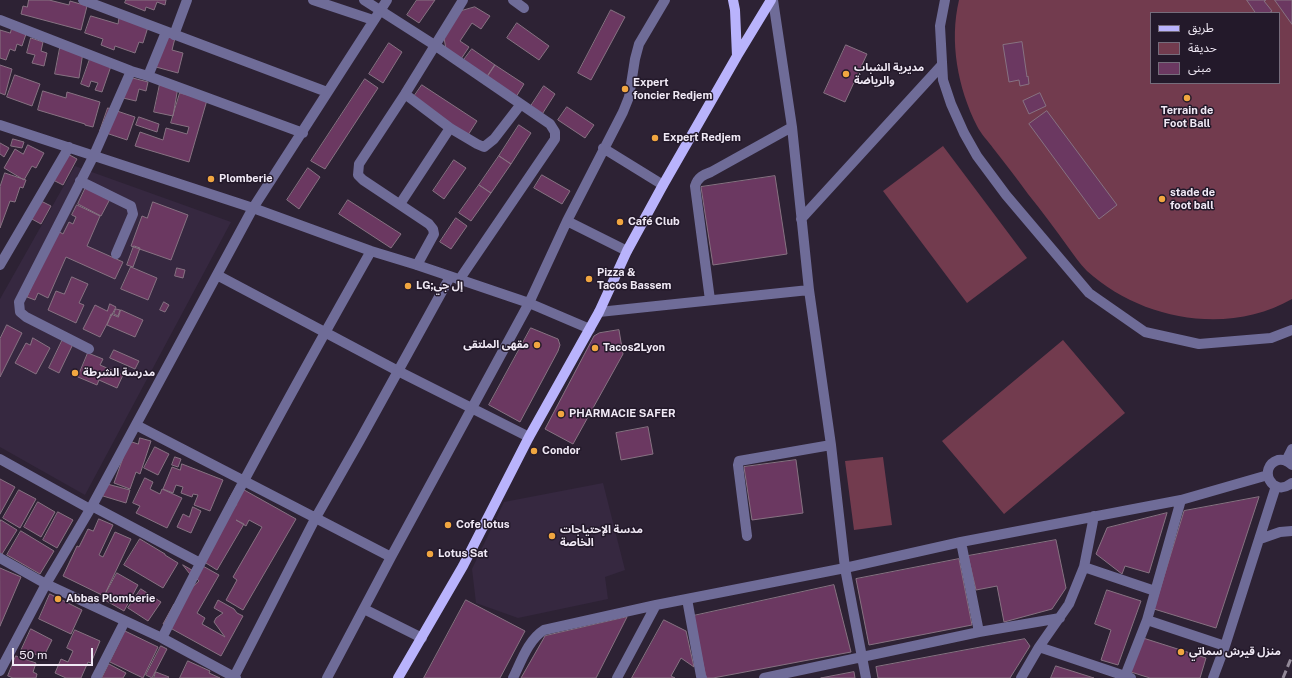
<!DOCTYPE html>
<html>
<head>
<meta charset="utf-8">
<style>
  body { margin:0 }
  #map { position:relative; width:1292px; height:678px; overflow:hidden; background:#2d2234; font-family:"Public Sans","Noto Sans Arabic",sans-serif }
  canvas { display:block }
  .legend { position:absolute; left:1150px; top:12px; width:130px; height:72px; box-sizing:border-box; background:#23192a; border:1px solid #756c7b; margin:0; padding:5px 7px; list-style:none; font-size:12px; color:#f0e9f5 }
  .legend li { display:flex; align-items:center; gap:8px; height:20px }
  .legend b { width:20px; border:1px solid #756c7b }
  .scale { position:absolute; left:12px; top:648px; width:81px; height:18px; box-sizing:border-box; border:2px solid #f0e9f5; border-top:0; padding-left:5px; font-size:12px; line-height:14px; white-space:nowrap; color:#f0e9f5; -webkit-text-stroke:3px #23192a; paint-order:stroke }
</style>
</head>
<body>
<div id="map">
<canvas width="1292" height="678"></canvas>
<ul class="legend">
<li><b style="height:5px;background:#b9b3fc"></b>طريق</li>
<li><b style="height:11px;background:#723b4e"></b>حديقة</li>
<li><b style="height:11px;background:#6b3861"></b>مبنى</li>
</ul>
<div class="scale">50 m</div>
</div>
<script>
const ctx = document.querySelector('canvas').getContext('2d');
ctx.lineJoin = 'round';
function paint(path, color) { ctx.fillStyle = color; ctx.fill(path, 'evenodd'); }
function stroke(path, color, width, dash) { ctx.strokeStyle = color; ctx.lineWidth = width; ctx.lineCap = dash ? 'butt' : 'round'; ctx.setLineDash(dash || []); ctx.stroke(path); }
function drawText(font, color, halo, rows, align = 'center') {
  ctx.font = font + ' "Public Sans","Noto Sans Arabic",sans-serif'; ctx.lineWidth = 3; ctx.setLineDash([]); ctx.textBaseline = 'middle'; ctx.strokeStyle = halo; ctx.fillStyle = color; for (const [text, x, y, turn = 0] of rows) {
    ctx.save(); ctx.translate(x, y); ctx.rotate((+turn || 0) * Math.PI / 180); ctx.textAlign = isNaN(turn) ? turn : align; if (halo) ctx.strokeText(text, 0, 0); ctx.fillText(text, 0, 0); ctx.restore();
  }
}
const built = new Path2D(`
  M75 166 231 222 85 495 0 447V299Z
  M603 483 625 570 605 577 608 599 518 618 476 603 472 569 504 502Z`);
const green = new Path2D(`
  M959 0H1292V299C1228 336 1141 320 1087 271 1080 264 1074 255 1068 247 1055 229 1042 211 1028 194 1017 179 1005 163 993 148 988 141 981 134 977 126 958 88 949 42 959 0ZM1151 13H1279V83H1151Z
  M943 146 1027 258 967 303 883 191Z
  M1063 340 1125 413 1004 514 942 441Z
  M883 457 892 525 854 530 845 461Z`);
const building = new Path2D(`
  M29 0H49L69 5 70 1 87 6 81 30 21 14 23 6 27 7Z
  M126 0H166L165 5 157 2 154 10 146 7 145 11 125 3Z
  M417 0H435L419 23 407 15Z
  M1247 0H1266L1264 1 1272 11 1269 13H1256Z
  M1275 0H1292V24Z
  M475 7 490 16 481 29 472 23 460 41 469 47 461 59 446 49 444 38 461 11Z
  M611 10 625 17 591 80 578 73Z
  M91 16 118 24 119 18 148 27 143 43 139 42 135 53 115 46 114 50 101 45 103 39 85 33Z
  M517 23 549 46 539 60 507 38Z
  M12 28 26 34 22 46 17 44 15 51 10 49 6 60 0 58V30L10 33Z
  M164 35 175 38 172 50 183 53 178 73 156 67Z
  M31 38 43 42 41 51 47 53 44 66 32 63 35 55 27 53Z
  M1022 42 1027 77 1028 76 1029 84 1020 86 1019 80 1009 82 1003 45Z
  M389 43 402 52 383 83 369 74Z
  M846 45 867 54 845 102 824 93Z
  M60 48 83 52 79 78 55 74Z
  M472 49 495 65 487 77 463 61Z
  M90 59 111 66 102 92 95 90 98 83 91 81 89 87 81 84Z
  M0 65 12 69 5 95 0 93Z
  M495 65 524 84 516 97 487 77Z
  M15 75 40 84 32 106 7 97Z
  M125 76 148 82 146 91 139 89 136 101 123 98Z
  M365 79 378 88 325 169 311 161Z
  M160 84 178 87 173 116 154 112Z
  M422 85 477 121 468 135 413 98Z
  M544 86 555 94 541 116 529 109Z
  M43 91 66 98 67 92 100 102 93 127 85 125V124L38 110Z
  M180 93 207 100 189 162 135 146 140 132 163 140 166 128 187 134 189 127 171 123Z
  M1040 93 1046 106 1029 114 1023 101Z
  M567 107 594 125 585 138 558 120Z
  M108 108 135 117 127 140 100 131Z
  M1047 111 1117 205 1099 219 1029 124Z
  M139 117 159 124 157 132 136 125Z
  M519 125 531 133 511 164 499 156Z
  M13 139 24 142 22 148 11 146Z
  M0 143 9 148 4 157 0 154Z
  M28 145 44 153 36 168 32 166 24 180 4 168 15 149 23 154Z
  M66 153 77 159 63 185 51 179Z
  M499 156 511 164 491 193 479 185Z
  M454 160 466 168 444 199 433 191Z
  M308 168 320 177 299 209 287 200Z
  M5 173 26 180 23 188 20 187 15 202 10 201 0 228V187Z
  M542 175 570 191 562 204 534 188Z
  M775 176 787 254 713 265 701 187Z
  M479 185 491 193 471 221 459 213Z
  M86 187 110 199 101 216 78 204Z
  M39 200 51 206 41 224 30 218Z
  M348 200 401 234 391 248 339 214Z
  M153 202 188 215 171 260 131 246 142 216 147 218Z
  M77 205 100 216 87 246 123 262 115 279 66 257 48 298 38 293 35 300 27 297 56 230 63 234 69 222 73 224 76 217 72 215Z
  M456 218 467 226 451 249 440 242Z
  M134 246 140 248 133 267 127 265Z
  M131 267 157 278 148 300 121 289Z
  M177 268 185 270 183 278 175 276Z
  M72 277 88 284 79 303 84 305 76 323 48 310 56 291 64 294Z
  M164 302 169 305 165 312 160 310Z
  M110 304 116 307 100 337 83 329 95 305 107 311Z
  M116 309 120 310 118 316 114 314Z
  M121 310 143 320 135 337 107 325 111 314 118 317Z
  M7 325 22 333 0 377V339Z
  M531 328 558 339 560 345 558 351 520 422 489 405Z
  M619 330 623 354 573 444 545 429 594 336 599 333Z
  M33 338 50 348 36 374 15 363 26 343 30 345Z
  M63 339 73 344 59 373 49 368Z
  M114 350 139 361 135 369 110 358Z
  M88 353 103 359 100 365 123 375 117 388 99 380 97 385 78 377Z
  M648 427 653 454 621 460 616 433Z
  M140 438 151 441 140 474 136 472 130 489 114 483 129 441 138 444Z
  M155 447 169 454 158 475 144 468Z
  M175 457 181 459 178 467 172 465Z
  M796 460 803 513 752 520 744 467Z
  M182 464 223 480 210 511 194 505 198 495 193 494 192 497 181 493 183 487 176 485 173 493 163 489 172 467 180 470Z
  M145 478 153 482 150 489 160 494 162 489 182 498 167 528 136 513 140 506 133 503Z
  M0 479 15 487 0 514Z
  M107 484 130 490 126 503 103 496Z
  M237 486 296 519 243 610 226 600 237 580 233 577 262 527 249 520 246 526 236 520 244 524 217 570 198 558 237 504 229 500Z
  M19 490 36 499 20 528 3 518Z
  M1259 497 1216 628 1154 609 1184 511Z
  M38 502 55 512 41 537 24 527Z
  M193 507 201 511 191 533 177 527 183 514 189 517Z
  M58 512 73 520 57 548 43 540Z
  M1167 513 1149 573 1125 566 1122 574 1096 554 1107 528Z
  M99 519 113 525 99 555 103 557 115 532 131 539 104 596 63 576 77 546 79 547 88 529 93 531Z
  M1 520 17 530 2 554 0 553V523Z
  M21 531 54 551 40 574 7 555Z
  M140 539 165 554V555L178 563 163 588 124 565Z
  M1056 540 1066 588 1052 609 1004 622 997 586 976 590 968 556Z
  M959 559 972 625 869 645 856 579Z
  M183 565 197 573 201 565 219 575 197 613 205 618 202 624 225 637 214 622 216 618 223 613 214 608 218 600 234 609 237 613 243 616 221 656 163 624 174 604 199 581 196 578 190 574Z
  M0 568 21 577 0 626Z
  M117 573 138 585 124 611 103 599Z
  M834 585 851 652 713 678H706L693 616Z
  M141 589 161 602 148 621 128 608Z
  M1107 590 1141 601 1118 665 1101 660 1111 630 1095 624Z
  M50 594 82 610 71 634 39 619Z
  M466 600 525 631 500 678H424Z
  M627 617 596 678H521L545 636Z
  M664 620 686 631 694 667 681 658 671 676 675 678H632Z
  M31 629 52 640 43 658 33 653 31 658 20 653Z
  M75 630 100 641 91 663 88 662 81 678H66L55 673 61 659 68 662 73 651 67 648Z
  M125 631 158 647 143 678 110 662Z
  M1143 638 1206 658 1200 678H1150L1131 672Z
  M1025 639 1030 646 1010 678H878L876 667Z
  M161 646 167 649 152 678 146 675Z
  M16 656 36 663 33 672 37 674 36 678H13L8 676Z
  M188 661 210 671 209 673 220 678H180Z
  M109 664 126 673 123 678H102Z
  M1056 666 1094 678H1051Z
  M156 672 169 677 168 678H154Z
  M854 672 855 678H821Z`);
const minor = new Path2D(`
  M83 0 327 92
  M313 0 373 20
  M364 0 436 46 550 124 555 132V139L459 280
  M513 0 524 8
  M773 0 792 127 809 290 831 445 845 568 866 678
  M945 0 940 26 943 80 951 104 964 133 977 156 1006 195 1089 293 1145 332 1199 344 1271 338 1292 330
  M0 20 131 71 148 76 303 133
  M174 35 187 0
  M148 76 166 32
  M405 94 450 128 477 144 484 147 494 139 521 104
  M0 125 253 208 371 251 417 265 529 303 590 329
  M603 148 663 185
  M80 181 131 206 133 214 116 254
  M400 204 450 128
  M801 219 941 66
  M567 221 627 251
  M0 265 69 147
  M417 265 434 234 433 229 429 224 363 180 358 175 359 164 405 94 463 0
  M217 275 398 371 529 437
  M710 300 695 186C698 177 703 175 711 172L792 127
  M599 312 809 290
  M89 349 26 317 20 312 19 302 94 155 131 71
  M136 425 391 557
  M0 459 90 509
  M1286 461 1292 449
  M1292 465C1288 461 1283 459 1278 460 1257 467 1272 499 1292 483
  M1181 500 1147 620 1225 646
  M92 506 200 563
  M747 536 738 465 739 461 831 445
  M1260 539 1280 532 1292 531
  M961 542 979 632
  M0 558 46 584 162 638 236 678
  M1084 567 1155 591
  M687 599 701 676 702 678
  M364 609 422 638
  M162 638C228 507 299 378 371 251
  M1039 647 1131 678
  M0 671 46 584 92 506 253 208 387 0
  M1125 676 1147 620
  M234 677 315 519 360 440 450 277
  M96 678 125 621
  M327 678 391 557 529 303 567 221 623 112 629 97 635 59 639 44 665 0
  M513 678C521 662 528 640 544 630L656 605 845 568 961 542 1181 500 1268 475
  M617 678 656 605
  M764 678 979 632 1060 618
  M1021 678 1039 647 1069 604 1084 567 1094 516
  M1213 678 1225 646 1276 486`);
const major = new Path2D(`
  M733 0 735 10 737 56
  M398 678 463 566 529 437 599 312 627 251 663 185 737 56 771 0`);
const rail = new Path2D(`
  M1283 678 1292 656`);
const markers = [
  [846,74,4,"#f1a640"],
  [625,89,4,"#f1a640"],
  [1187,98,4,"#f1a640"],
  [655,138,4,"#f1a640"],
  [211,179,4,"#f1a640"],
  [1162,199,4,"#f1a640"],
  [620,222,4,"#f1a640"],
  [589,279,4,"#f1a640"],
  [408,286,4,"#f1a640"],
  [537,345,4,"#f1a640"],
  [595,348,4,"#f1a640"],
  [75,373,4,"#f1a640"],
  [561,414,4,"#f1a640"],
  [534,451,4,"#f1a640"],
  [448,525,4,"#f1a640"],
  [552,536,4,"#f1a640"],
  [430,554,4,"#f1a640"],
  [58,599,4,"#f1a640"],
  [1181,652,4,"#f1a640"]
];
const poiNames = [
  ["مديرية الشباب",854,68],
  ["والرياضة",854,81],
  ["Expert",633,83],
  ["foncier Redjem",633,96],
  ["Terrain de",1187,111,"center"],
  ["Foot Ball",1187,124,"center"],
  ["Expert Redjem",663,138],
  ["Plomberie",219,179],
  ["stade de",1170,193],
  ["foot ball",1170,206],
  ["Café Club",628,222],
  ["Pizza &",597,273],
  ["Tacos Bassem",597,286],
  ["LG;إل جي",416,286],
  ["مقهى الملتقى",529,345,"right"],
  ["Tacos2Lyon",603,348],
  ["مدرسة الشرطة",83,373],
  ["PHARMACIE SAFER",569,414],
  ["Condor",542,451],
  ["Cofe lotus",456,525],
  ["مدسة الإحتياجات",560,530],
  ["الخاصة",560,543],
  ["Lotus Sat",438,554],
  ["Abbas Plomberie",66,599],
  ["منزل قيرش سماتي",1189,652]
];
paint(built, '#362840');
paint(green, '#723b4e');
paint(building, '#6b3861');
stroke(building, '#877282', 1);
stroke(minor, '#6f6c98', 10);
stroke(major, '#b9b3fc', 10);
stroke(rail, '#938a99', 3, [8, 4]);
for (const [x, y, r, color] of markers) { const dot = new Path2D(); dot.arc(x, y, r, 0, 2 * Math.PI); ctx.fillStyle = color; ctx.fill(dot); stroke(dot, '#23192a', 1.5); }
drawText('bold 11px', '#f0e9f5', '#23192a', poiNames, 'left');
</script>
</body>
</html>
